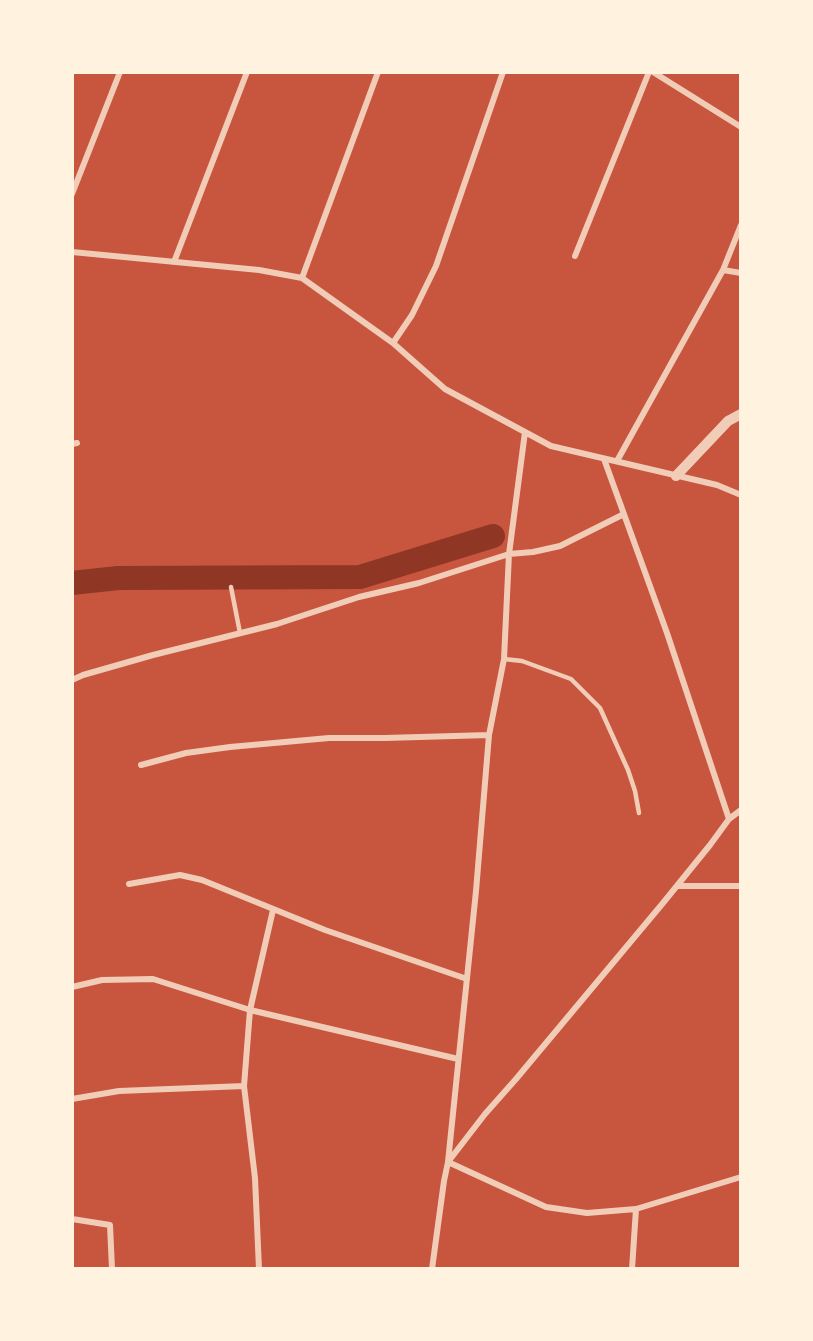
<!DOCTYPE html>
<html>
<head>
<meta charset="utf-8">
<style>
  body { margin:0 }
  #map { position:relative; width:813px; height:1341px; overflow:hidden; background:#c8553d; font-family:Signika,sans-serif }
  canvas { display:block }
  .frame { position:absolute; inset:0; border:74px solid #fff3e0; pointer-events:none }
</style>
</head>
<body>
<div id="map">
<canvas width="813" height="1341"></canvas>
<div class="frame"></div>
</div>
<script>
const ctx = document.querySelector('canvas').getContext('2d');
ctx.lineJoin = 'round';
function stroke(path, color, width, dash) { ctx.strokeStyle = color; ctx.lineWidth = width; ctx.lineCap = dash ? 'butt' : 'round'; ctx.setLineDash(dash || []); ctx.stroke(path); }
const canal = new Path2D(`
  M72 583 118 578 360 577 493 536`);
const service = new Path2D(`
  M231 587 240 633
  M504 659 522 661 571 679 600 708 628 770 635 791 639 813`);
const minor = new Path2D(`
  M653 72 741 127
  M72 194 120 72
  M741 225 723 270 741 273
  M72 252 259 270 302 278 393 343 445 389 551 446 717 485 741 495
  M575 256 649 72
  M174 262 247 72
  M302 278 378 72
  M393 343 412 315 436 266 503 72
  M525 432 509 554 504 659 489 735 476 891 448 1162 546 1207 587 1213 636 1209 741 1177
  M72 444 77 443
  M604 459 667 633 729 819
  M617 461 723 270
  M72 680 83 675 153 655 277 624 359 597 419 583 509 554 533 552 560 546 624 514
  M141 765 186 753 230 747 329 738H385L489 735
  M129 884 180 875 202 880 325 930 467 979
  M677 886H741
  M72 987 102 980 153 979 250 1010 458 1059
  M72 1099 119 1091 244 1086
  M72 1219 110 1225 112 1269
  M259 1269 255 1178 244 1086 250 1010 273 910
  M432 1269 444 1181 448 1162 485 1114 516 1079 663 903 710 845 729 819 741 810
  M632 1269 636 1209`);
const tertiary = new Path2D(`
  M676 476 728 421 741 414`);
stroke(canal, '#8f3625', 24);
stroke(service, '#f1ccb7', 4.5);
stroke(minor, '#f1ccb7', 6);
stroke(tertiary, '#f1ccb7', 10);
</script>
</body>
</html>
